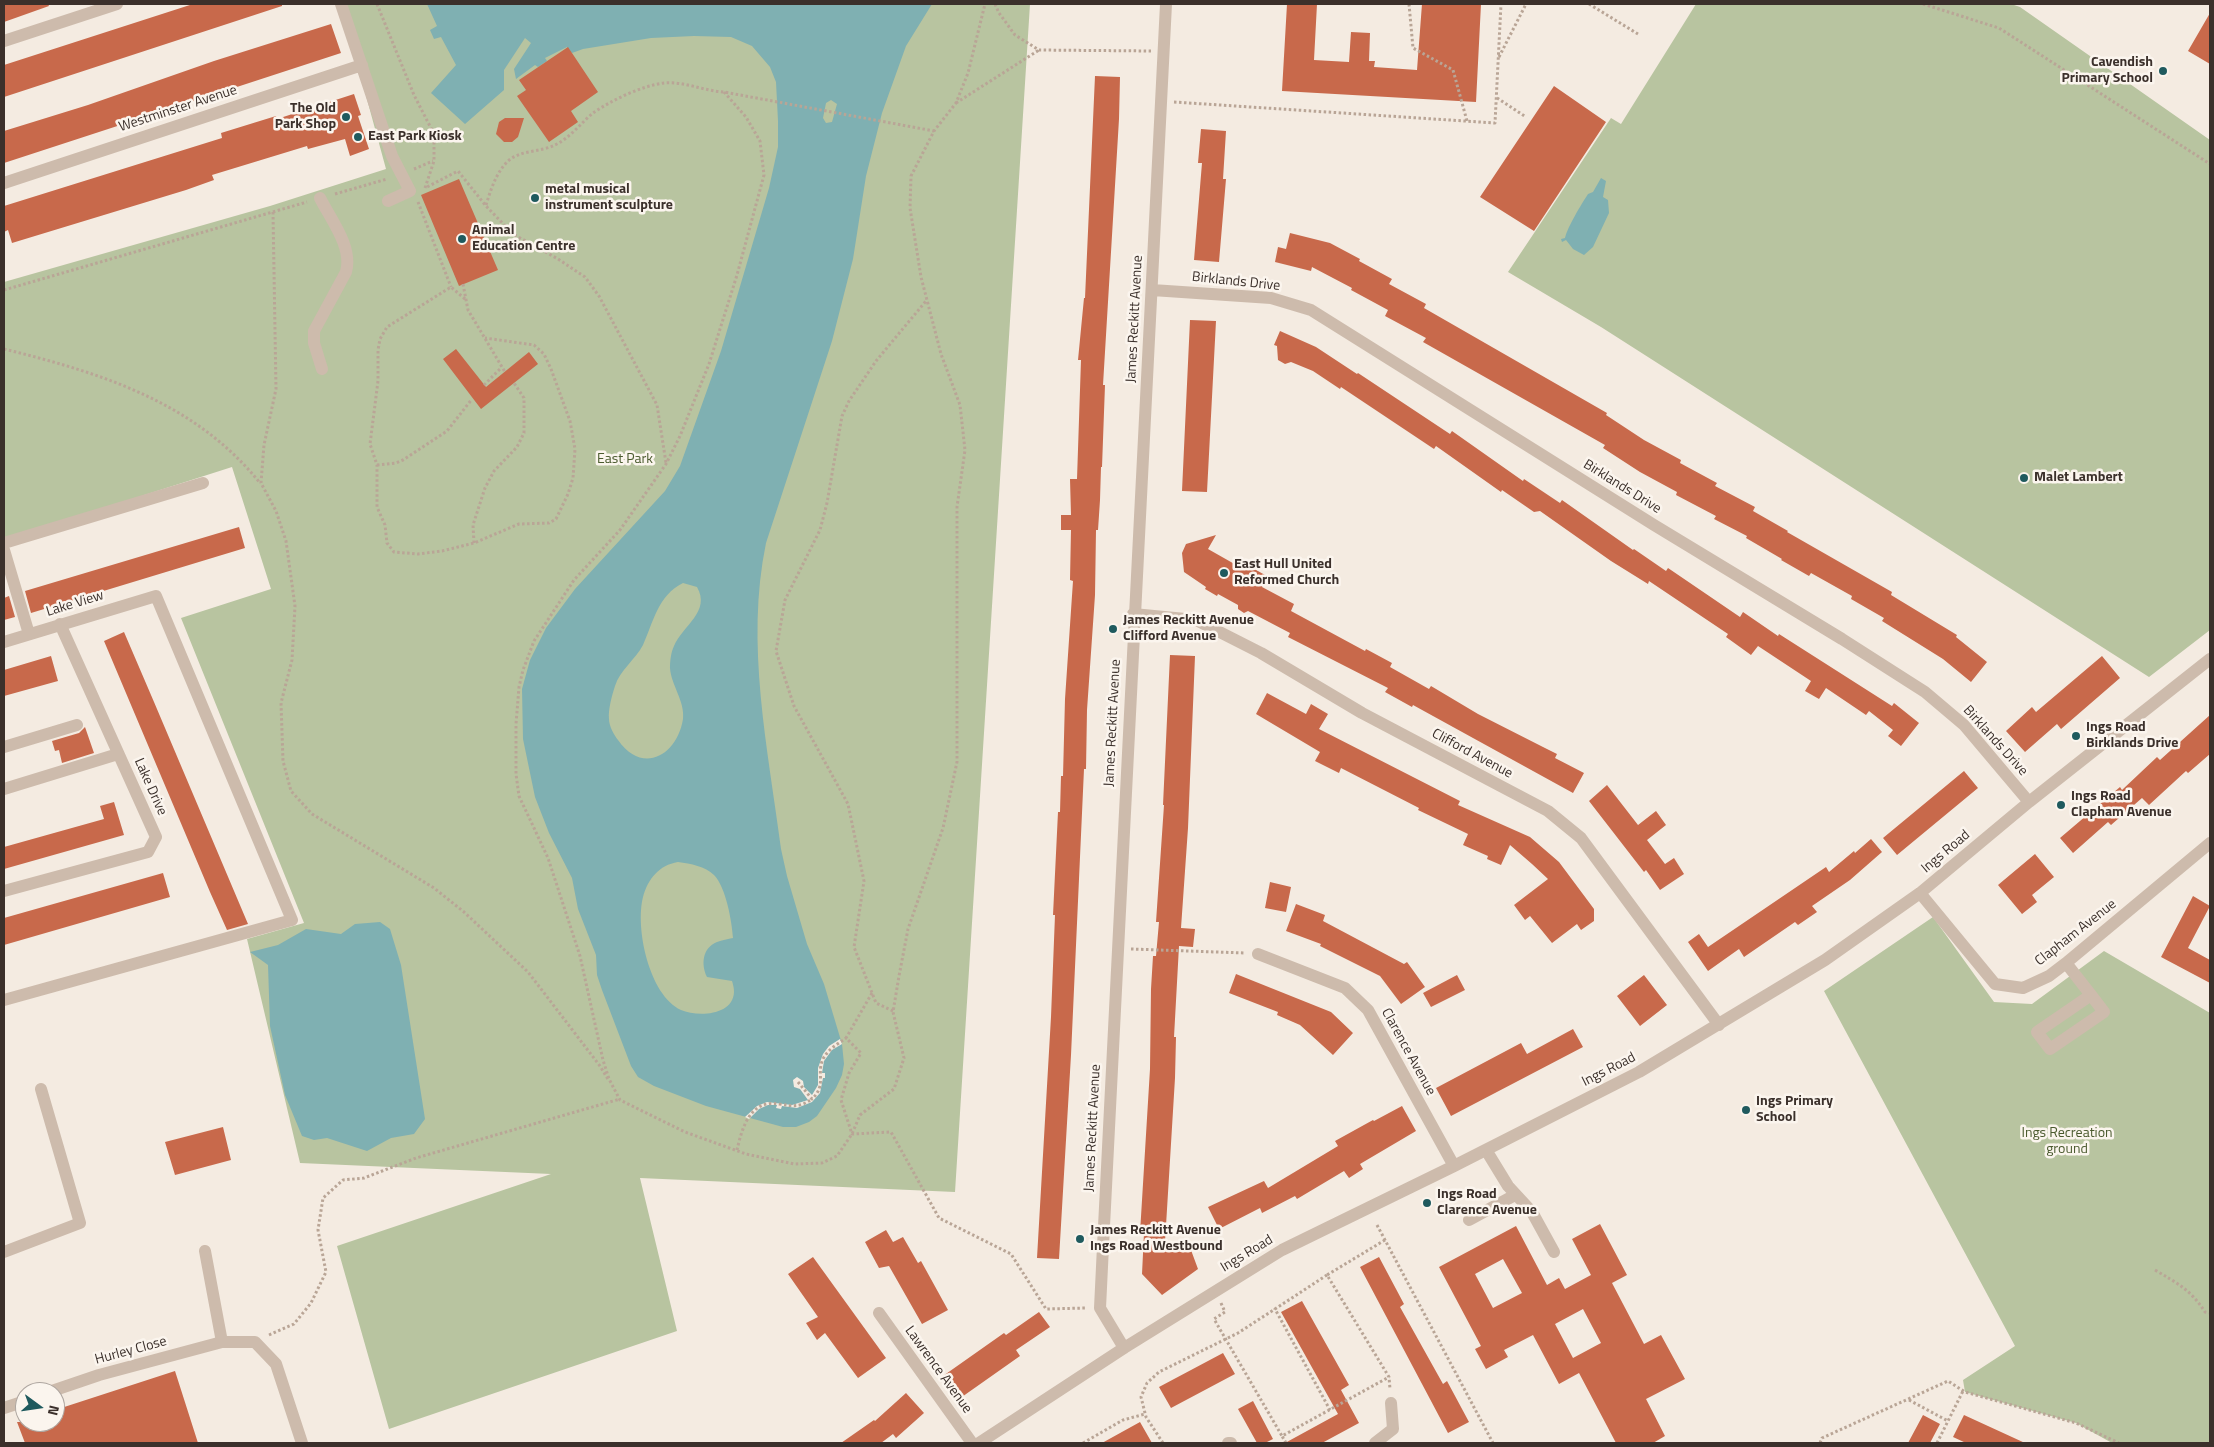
<!DOCTYPE html>
<html>
<head>
<meta charset="utf-8">
<style>
  body { margin:0 }
  #map { position:relative; width:2214px; height:1447px; overflow:hidden; background:#f4ebe1; font-family:"Titillium Web",sans-serif }
  canvas { display:block }
  .frame { position:absolute; inset:0; border:5px solid #3b302b; pointer-events:none }
  .north { position:absolute; left:15px; top:1382px; width:50px; height:50px; box-sizing:border-box; background:#fbf5ee; border:1px solid #aea6a0; border-radius:50%; rotate:104deg; font-size:14px; font-weight:700; line-height:20px; text-align:center; color:#3b302b }
  .north::after { content:''; display:block; margin:auto; width:18px; height:22px; background:#1f5a5e; clip-path:polygon(50% 0,100% 100%,50% 72%,0 100%) }
</style>
</head>
<body>
<div id="map">
<canvas width="2214" height="1447"></canvas>
<div class="frame"></div>
<div class="north">N</div>
</div>
<script>
const ctx = document.querySelector('canvas').getContext('2d');
ctx.lineJoin = 'round';
function paint(path, color) { ctx.fillStyle = color; ctx.fill(path, 'evenodd'); }
function stroke(path, color, width, dash) { ctx.strokeStyle = color; ctx.lineWidth = width; ctx.lineCap = dash ? 'butt' : 'round'; ctx.setLineDash(dash || []); ctx.stroke(path); }
function drawText(font, color, halo, rows, align = 'center') {
  ctx.font = font + ' "Titillium Web",sans-serif'; ctx.lineWidth = 5; ctx.setLineDash([]); ctx.textBaseline = 'middle'; ctx.strokeStyle = halo; ctx.fillStyle = color; for (const [text, x, y, turn = 0] of rows) {
    ctx.save(); ctx.translate(x, y); ctx.rotate((+turn || 0) * Math.PI / 180); ctx.textAlign = isNaN(turn) ? turn : align; if (halo) ctx.strokeText(text, 0, 0); ctx.fillText(text, 0, 0); ctx.restore();
  }
}
const green = new Path2D(`
  M341 4H1030L955 1192 640 1178 677 1331 389 1429 337 1246 551 1174 300 1163 247 939 304 923 181 618 271 589 232 467 4 540V282L270 206 386 169Z
  M1696 4H2011L2020 7 2210 140V630L2149 677 1601 327 1508 272 1611 118 1621 124Z
  M1933 917 1994 1002 2032 1004 2104 951 2210 1013V1443H2112L2076 1423 1965 1392 1963 1380 2015 1346 1824 991Z`);
const water = new Path2D(`
  M427 4H932L906 46 882 113 866 176 853 259 832 341 766 543C745 644 768 748 781 849L787 876 807 944 824 984 842 1044 844 1064 842 1075 836 1088 817 1116 809 1122 796 1127H783L706 1106 654 1086 638 1077 631 1066 602 990 597 975 596 955 578 909 572 878 549 833 535 797 523 739 522 689 530 660 546 628 575 589 665 491 680 466 721 351 769 188 778 147V121L776 82 770 67 752 46 731 37 694 36 651 38 583 49 572 53 567 47 545 58 547 61 538 67 535 65 516 79 514 69 531 43 525 38 504 70V90L465 124 431 93 456 65 441 37 434 39 430 30 437 26ZM831 100 837 104 832 122 826 123 823 118 826 103ZM683 583 697 587C711 612 683 625 674 646 671 652 670 661 670 668 671 685 685 701 683 719 677 756 642 775 618 740 614 735 609 726 609 719 608 710 612 695 615 686 620 670 635 660 643 645 653 623 658 595 683 583ZM678 862C691 864 705 866 714 875 726 887 732 922 733 938 728 939 722 940 717 942 702 948 701 965 707 977L732 981C733 984 734 988 734 992 733 1016 697 1017 681 1010 649 995 635 928 643 897 648 879 659 865 678 862Z
  M1601 178 1606 181 1603 197 1608 200 1609 213 1593 247 1584 255 1573 249 1566 240 1562 242 1561 239 1565 238C1568 226 1581 205 1588 194L1593 192Z
  M380 922 390 929 401 965 425 1119 414 1134 391 1138 367 1151 327 1138 314 1140 302 1136 285 1095 270 1026 268 965 250 952 278 945 306 929 341 934 355 924Z`);
const pier = new Path2D(`
  M840 1039 842 1044 832 1050 824 1061 822 1073H825V1078H823L820 1093 812 1102 797 1108 782 1106 781 1109 776 1108 777 1105H768L759 1109 749 1119 745 1117 757 1106 767 1102 792 1105 808 1100 800 1089 794 1087 793 1080 797 1077 803 1081 804 1087 812 1095 818 1085V1068L823 1054 829 1046Z`);
const building = new Path2D(`
  M4 4H48L49 6 4 22Z
  M193 4H282V6L4 97V65Z
  M1287 4H1317L1314 60 1349 62 1351 32 1370 33 1369 61H1375L1374 67 1417 70 1422 4H1481L1476 102 1282 91Z
  M2210 13V64L2188 51Z
  M331 24 341 53 4 163V131L88 105 214 61Z
  M568 47 598 92 571 111 578 122 549 142 517 96 526 90 519 80Z
  M1095 76 1120 77 1119 119 1103 385H1105L1102 467H1101L1100 500 1098 530H1096L1095 595 1087 710 1086 769H1084L1071 1055 1059 1259 1037 1258 1051 1017 1055 915H1053L1058 812H1060L1061 776H1063L1065 699 1073 581 1070 580 1071 530H1061V515H1071L1070 479H1077L1081 360H1078L1084 298H1085Z
  M1554 86 1606 122 1534 231 1480 197Z
  M354 94 361 115 358 116 369 149 350 156 345 139 308 149 307 146 212 175 214 180 186 190 12 243 8 230 4 232V206L222 138 221 133 276 116 277 119Z
  M505 118H524L518 137 512 142H504L496 134 499 122Z
  M1201 129 1226 131 1223 179H1226L1219 262 1194 260 1202 163H1198Z
  M459 179 498 270 459 286 421 195Z
  M1290 233 1330 243 1360 259 1359 261 1392 279 1389 284 1426 304 1424 308 1607 413 1606 415 1644 440 1681 460 1680 463 1717 483 1715 486 1755 507 1753 511 1788 531 1787 532 1892 592 1891 595 1957 635 1956 637 1987 662 1971 682 1943 659 1882 621 1884 618 1851 599 1852 596 1811 573 1809 576 1781 560 1782 559 1746 538 1747 536 1714 519 1716 516 1676 495 1677 492 1640 472 1603 448 1605 445 1423 342 1426 338 1385 316 1388 310 1351 290 1352 288 1312 267 1311 271 1275 262 1278 247 1286 249Z
  M1190 320 1216 321 1207 492 1182 491Z
  M1280 331 1316 347 1357 374 1358 373 1450 434 1452 431 1523 481 1524 479 1560 503 1562 500 1633 550 1634 549 1666 571 1668 568 1740 617 1743 612 1778 636 1779 634 1892 706 1894 703 1919 723 1901 746 1888 736 1893 730 1869 711 1866 715 1826 688 1819 699 1805 691 1811 681 1758 646 1751 655 1726 637 1728 634 1649 581 1648 584 1611 561 1540 511 1534 512 1502 490 1501 492 1436 446 1434 449 1341 387 1340 389 1313 371 1291 362 1285 364 1278 360 1277 346 1274 345Z
  M456 349 486 387 529 352 538 364 481 409 443 359Z
  M239 527 245 548 31 613 25 591Z
  M1216 535 1208 549 1238 566 1240 561 1265 575 1263 579 1266 580 1262 587 1294 604 1291 611 1365 651 1366 649 1392 663 1390 667 1429 689 1431 686 1478 714 1543 747 1557 754 1555 758 1584 773 1573 793 1413 705 1412 707 1385 692 1388 688 1288 637 1290 633 1248 611 1244 613 1238 609V605L1218 594 1217 596 1205 589 1206 587 1184 572 1182 553 1186 544Z
  M9 596 15 617 4 620V598Z
  M124 632 154 702 248 924 227 930 210 892 104 641Z
  M1170 655 1195 656 1188 828 1181 928 1195 929 1193 947 1179 946 1174 1037H1176L1175 1078 1165 1242H1188L1198 1269 1162 1295 1142 1274 1144 1233H1140L1150 1069 1151 989 1153 956H1156L1159 922H1156L1164 805H1163Z
  M51 656 58 681 4 696V670Z
  M2102 656 2120 678 2061 729 2057 724 2025 752 2006 731 2032 707 2036 712Z
  M1267 693 1306 714 1311 704 1328 714 1319 729 1460 801 1458 805 1530 837 1559 862 1594 909V921L1581 930 1577 924 1552 943 1530 916 1525 920 1514 905 1548 879 1532 864 1510 845 1501 865 1487 859 1488 856 1463 845 1468 834 1418 810 1419 808 1341 768 1339 773 1315 761 1320 752 1256 714Z
  M2210 715V754L2188 773 2186 771 2149 805 2142 798 2111 825 2108 822 2073 853 2060 838 2120 787 2122 790 2157 757 2160 760Z
  M85 727 94 753 62 763 59 750 55 751 52 741 79 733Z
  M1964 771 1978 788 1897 855 1883 838Z
  M1607 785 1638 825 1656 811 1666 825 1647 840 1665 864 1674 858 1684 874 1660 890 1646 870 1644 872 1589 801Z
  M114 802 124 835 4 869V847L104 819 100 806Z
  M1871 839 1882 852 1850 880 1812 906 1817 912 1798 925 1795 922 1744 957 1739 949 1708 971 1688 942 1699 934 1708 947 1826 867 1829 872 1854 851 1855 853Z
  M2035 854 2054 877 2032 895 2037 902 2022 914 1998 885Z
  M163 873 170 897 4 945V918Z
  M1270 882 1291 887 1286 912 1265 908Z
  M2193 896 2210 906 2188 948 2210 960V983L2161 957Z
  M1296 904 1325 915 1323 921 1404 964 1407 962 1425 987 1401 1004 1380 976 1320 946 1321 944 1286 931Z
  M1236 974 1331 1012 1353 1033 1333 1055 1300 1025 1277 1015 1278 1012 1229 993Z
  M1457 975 1465 990 1431 1007 1423 993Z
  M1644 975 1667 1005 1640 1026 1617 996Z
  M1573 1029 1583 1047 1451 1116 1436 1088 1521 1043 1527 1054Z
  M1402 1106 1416 1131 1360 1164 1363 1169 1349 1178 1344 1171 1297 1199 1295 1196 1262 1213 1260 1208 1219 1229 1208 1207 1264 1181 1268 1188 1338 1146 1335 1141 1373 1120 1374 1121Z
  M223 1127 231 1160 175 1175 165 1142Z
  M1600 1224 1627 1275 1612 1283 1644 1344 1661 1335 1685 1379 1646 1399 1665 1436 1653 1443H1616L1579 1373 1559 1384 1533 1335 1504 1350 1508 1357 1486 1369 1475 1349 1481 1346 1439 1267 1516 1226 1547 1285 1559 1278 1565 1289 1591 1275 1572 1239ZM1503 1259 1522 1293 1493 1308 1475 1274ZM1583 1309 1601 1343 1573 1358 1555 1324Z
  M886 1230 893 1242 903 1237 918 1263 921 1261 948 1310 922 1324 889 1266 879 1268 865 1242Z
  M813 1257 886 1358 858 1378 825 1333 817 1340 806 1323 818 1317 788 1274Z
  M1379 1257 1404 1304 1400 1307 1443 1384 1447 1381 1469 1422 1448 1433 1360 1267Z
  M1302 1301 1349 1385 1341 1390 1359 1423 1322 1443H1285L1338 1414 1281 1312Z
  M1039 1312 1050 1327 1016 1350 1020 1356 959 1399 943 1376 1004 1333 1006 1335Z
  M1223 1353 1235 1374 1171 1408 1159 1387Z
  M175 1371 198 1443H25L17 1422H55V1410Z
  M906 1393 924 1413 896 1438 893 1434 881 1443H841L874 1420 875 1421Z
  M1253 1401 1273 1439 1265 1443H1257L1238 1409Z
  M1923 1415 1940 1424 1930 1443H1908Z
  M1964 1415 2025 1443H1966L1953 1437Z
  M1140 1422 1152 1443H1102Z`);
const path = new Path2D(`
  M377 4 414 95 434 134V161L425 188 458 171 486 206 513 234 558 259 585 277 599 296 657 405 666 463
  M995 4 999 13 1015 35 1039 50 1151 51
  M1409 4 1413 48 1453 70 1467 121
  M1589 4 1638 34
  M1923 4 1999 28 2210 164
  M1499 57 1526 4
  M724 92 746 117 760 141 764 175 737 275 709 364 680 436 666 464 620 530 574 580 534 641 523 670 519 687 516 724V774L519 796 548 858 580 956 603 1060 609 1079 620 1100 685 1132 746 1154 794 1164 822 1163 837 1156 852 1134 860 1115 894 1089 904 1058 893 1012 899 976 908 929 943 828 957 762V507L965 450 960 405 941 354 921 277 910 208 911 176 934 131 956 103 968 73 985 4
  M1497 98 1526 117
  M1174 102 1495 123 1501 4
  M956 103 1039 50
  M414 169 433 161
  M335 194 387 179
  M418 202 451 287
  M486 205C491 189 496 173 508 161 520 150 541 152 555 145 570 138 581 123 593 113 612 100 641 86 664 83 684 81 704 91 724 92L934 131
  M273 212 276 389 264 445 261 483 276 511 286 541 295 606 292 660 281 703 283 761 291 791 312 814 434 888 464 912 528 972 600 1066 609 1081
  M463 284 468 310 505 372
  M4 290 307 202
  M465 299 451 287 387 327 380 339 378 350V381L370 444 377 465V507L385 525 387 543 394 552 418 554 442 551 474 543 519 524 549 523 556 519 568 494 573 478 575 449 570 421 551 369 544 354 534 345 485 338
  M4 349C101 373 195 402 260 483
  M484 385 501 368
  M377 465 396 463 403 460 447 431 472 399
  M474 543 473 525 485 488 494 471 517 447 524 433V398L514 383
  M1131 949 1245 953
  M872 993 846 1038 861 1053 849 1073 841 1100 852 1134 891 1132 939 1218 1011 1254 1046 1309 1087 1308
  M893 1011 876 1003 854 947 864 881 848 804 794 706 776 651 785 600 820 530 827 503 842 416 849 401 876 361 926 301
  M798 1082 812 1099C827 1085 816 1074 823 1059 828 1049 838 1044 846 1038
  M737 1150C742 1128 750 1099 779 1104 793 1106 799 1108 812 1099
  M1377 1225 1493 1443
  M1385 1240 1327 1275 1389 1377 1390 1389
  M2155 1270C2177 1283 2191 1290 2205 1312L2210 1313
  M1327 1275 1275 1309 1330 1410
  M1221 1303 1225 1312 1214 1319 1282 1436
  M269 1335 294 1324 311 1303 326 1272 318 1230 323 1198 343 1180 364 1178 416 1158 620 1099
  M1909 1400 1948 1421
  M1083 1443 1123 1420 1145 1414
  M1163 1443 1146 1417 1141 1397 1147 1383 1159 1372 1238 1333 1275 1309
  M1286 1443 1282 1436 1389 1377
  M1820 1443 1822 1438 1948 1381 1965 1392 2076 1423 2119 1443
  M1937 1443 1963 1391`);
const minor = new Path2D(`
  M341 4 392 156 410 191 388 201
  M4 41 117 4
  M4 183 362 65
  M320 198C331 220 353 247 346 272L314 331V343L322 369
  M1152 290 1271 298 1311 310 1654 525 1842 639 1925 692 1964 725 2029 802
  M4 543 203 483
  M4 550 29 634
  M1133 614 1196 620 1261 653 1362 713 1548 811 1581 838 1719 1025
  M4 642 156 596 292 920 4 1000
  M4 747 77 725
  M4 789 118 754
  M4 891 148 852 156 837 60 624
  M1920 893 1995 984 2023 988 2049 976 2066 963 2210 843
  M1258 954 1345 988 1368 1010 1454 1166
  M2066 963 2091 995 2037 1032 2050 1049 2104 1012 2091 995
  M1486 1150 1508 1186 1532 1212 1554 1252
  M1469 1220 1515 1195
  M205 1251 222 1342
  M4 1252 80 1223 41 1089
  M879 1313 972 1443
  M1124 1348 1100 1308C1121 873 1143 438 1166 4
  M49 1392 99 1375 222 1342H255L276 1364 302 1443
  M4 1408 25 1401
  M979 1443 1124 1348 1282 1250 1454 1166 1639 1072 1825 960 1920 893 2029 802 2210 659
  M1228 1443H1231
  M1375 1443 1393 1429 1391 1403`);
const markers = [
  [2163,71,5,"#1f5a5e"],
  [346,117,5,"#1f5a5e"],
  [358,137,5,"#1f5a5e"],
  [535,198,5,"#1f5a5e"],
  [462,239,5,"#1f5a5e"],
  [2024,478,5,"#1f5a5e"],
  [1224,573,5,"#1f5a5e"],
  [1113,629,5,"#1f5a5e"],
  [2076,736,5,"#1f5a5e"],
  [2061,805,5,"#1f5a5e"],
  [1746,1110,5,"#1f5a5e"],
  [1427,1203,5,"#1f5a5e"],
  [1080,1239,5,"#1f5a5e"]
];
const poiNames = [
  ["Cavendish",2153,63,"right"],
  ["Primary School",2153,79,"right"],
  ["The Old",336,109,"right"],
  ["Park Shop",336,125,"right"],
  ["East Park Kiosk",368,137],
  ["metal musical",545,190],
  ["instrument sculpture",545,206],
  ["Animal",472,231],
  ["Education Centre",472,247],
  ["Malet Lambert",2034,478],
  ["East Hull United",1234,565],
  ["Reformed Church",1234,581],
  ["James Reckitt Avenue",1123,621],
  ["Clifford Avenue",1123,637],
  ["Ings Road",2086,728],
  ["Birklands Drive",2086,744],
  ["Ings Road",2071,797],
  ["Clapham Avenue",2071,813],
  ["Ings Primary",1756,1102],
  ["School",1756,1118],
  ["Ings Road",1437,1195],
  ["Clarence Avenue",1437,1211],
  ["James Reckitt Avenue",1090,1231],
  ["Ings Road Westbound",1090,1247]
];
const streetNames = [
  ["Westminster Avenue",178,109,-18],
  ["Birklands Drive",1236,282,6],
  ["James Reckitt Avenue",1135,319,-87],
  ["Birklands Drive",1622,487,32],
  ["Lake View",75,604,-17],
  ["James Reckitt Avenue",1113,723,-87],
  ["Birklands Drive",1995,741,48],
  ["Clifford Avenue",1472,754,28],
  ["Lake Drive",150,787,66],
  ["Ings Road",1946,852,-40],
  ["Clapham Avenue",2076,933,-38],
  ["Clarence Avenue",1408,1052,61],
  ["Ings Road",1609,1070,-27],
  ["James Reckitt Avenue",1093,1128,-87],
  ["Ings Road",1247,1254,-31],
  ["Hurley Close",131,1351,-15],
  ["Lawrence Avenue",938,1370,54]
];
const parkNames = [
  ["East Park",625,460],
  ["Ings Recreation",2067,1134],
  ["ground",2067,1150]
];
paint(green, '#b8c4a0');
paint(water, '#7fb0b2');
paint(pier, '#f4ebe1');
paint(building, '#c8694b');
stroke(path, '#b9a596', 3, [2.5, 2.5]);
stroke(minor, '#cdbbac', 12);
for (const [x, y, r, color] of markers) { const dot = new Path2D(); dot.arc(x, y, r, 0, 2 * Math.PI); ctx.fillStyle = color; ctx.fill(dot); stroke(dot, '#fbf5ee', 2); }
drawText('bold 14px', '#3b302b', '#fbf5ee', poiNames, 'left');
drawText('14px', '#3b302b', '#fbf5ee', streetNames);
drawText('14px', '#4a5a2e', '#fbf5ee', parkNames);
</script>
</body>
</html>
